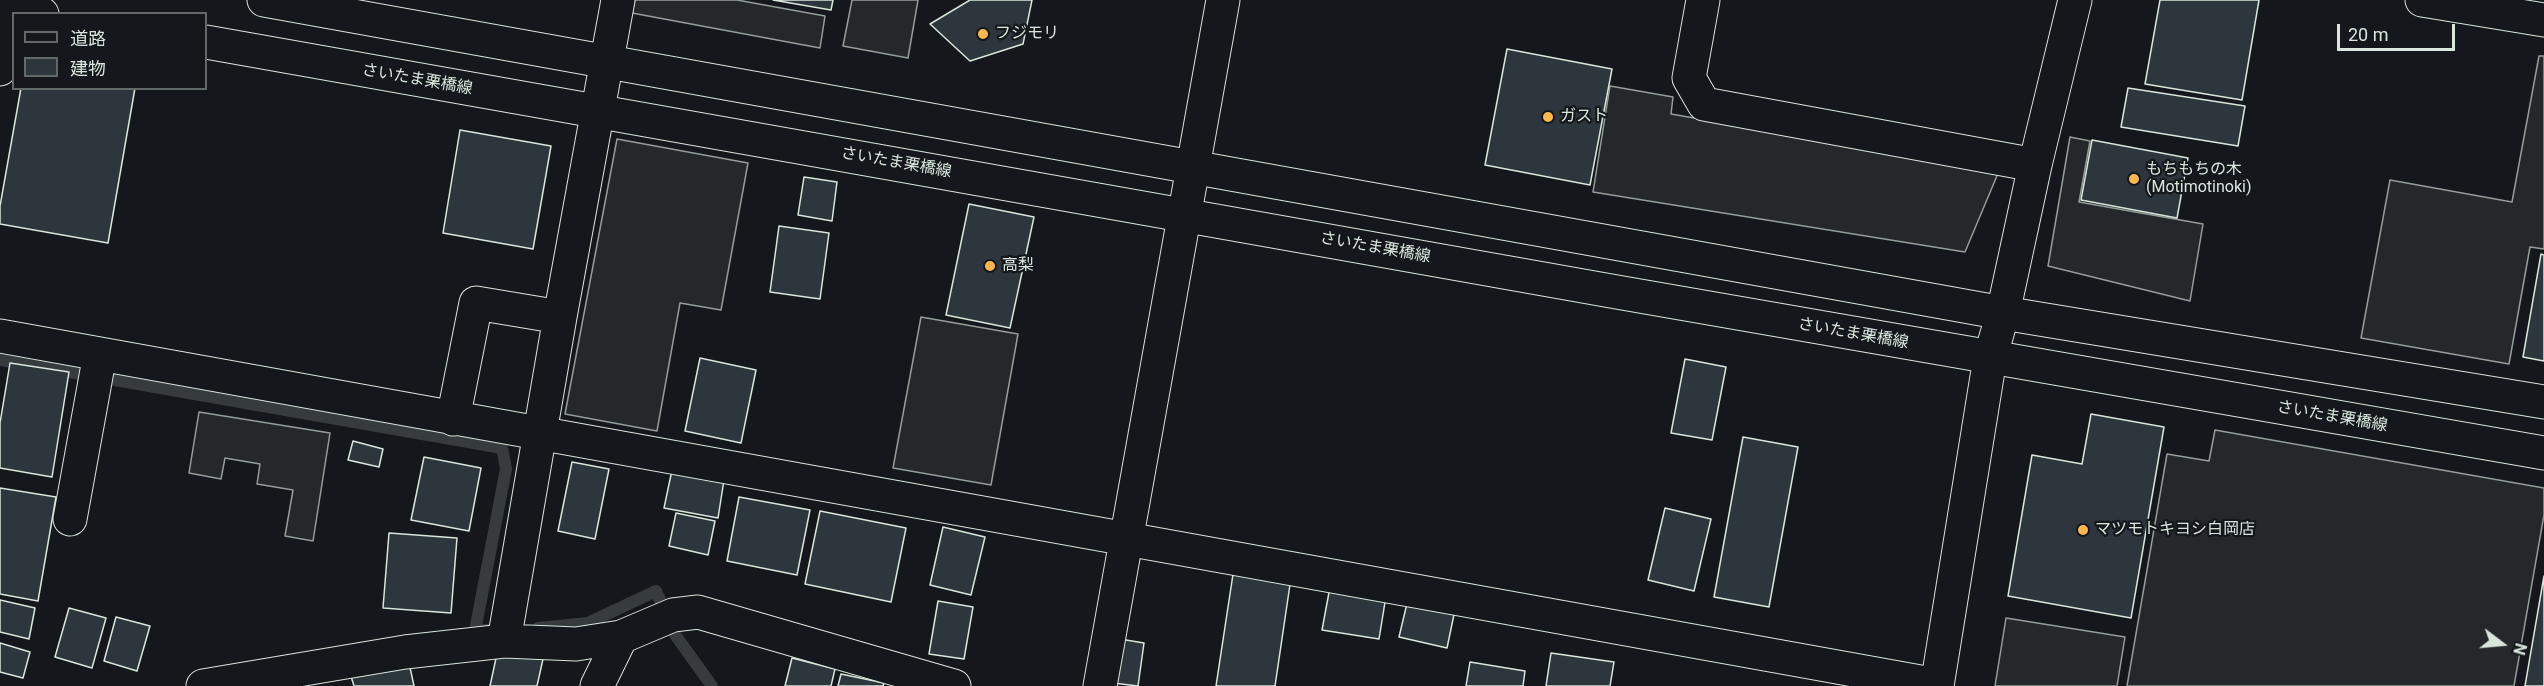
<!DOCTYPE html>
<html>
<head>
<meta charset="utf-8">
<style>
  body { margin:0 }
  #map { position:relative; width:2544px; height:686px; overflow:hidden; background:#14181c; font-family:Roboto,"Noto Sans JP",sans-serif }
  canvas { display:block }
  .legend { position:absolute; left:12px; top:12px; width:195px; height:78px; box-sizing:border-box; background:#14181c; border:2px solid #626a69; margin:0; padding:8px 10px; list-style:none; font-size:18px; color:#d8e6dc }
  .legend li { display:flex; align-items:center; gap:12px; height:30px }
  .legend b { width:30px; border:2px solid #626a69 }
  .north { position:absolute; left:2472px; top:614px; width:60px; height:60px; -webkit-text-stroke:4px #14181c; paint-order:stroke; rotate:106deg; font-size:16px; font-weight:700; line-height:24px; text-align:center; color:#d8e6dc }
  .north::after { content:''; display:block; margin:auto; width:21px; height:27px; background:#d8e6dc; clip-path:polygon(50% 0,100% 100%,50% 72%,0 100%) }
  .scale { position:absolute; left:2337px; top:24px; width:118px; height:27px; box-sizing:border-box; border:3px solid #d8e6dc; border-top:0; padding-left:8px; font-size:18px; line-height:21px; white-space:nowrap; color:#d8e6dc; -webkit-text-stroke:4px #14181c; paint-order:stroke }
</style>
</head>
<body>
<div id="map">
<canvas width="2544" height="686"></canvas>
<ul class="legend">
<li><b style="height:8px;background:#14181c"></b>道路</li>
<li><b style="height:16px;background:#2c363c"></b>建物</li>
</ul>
<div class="north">N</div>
<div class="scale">20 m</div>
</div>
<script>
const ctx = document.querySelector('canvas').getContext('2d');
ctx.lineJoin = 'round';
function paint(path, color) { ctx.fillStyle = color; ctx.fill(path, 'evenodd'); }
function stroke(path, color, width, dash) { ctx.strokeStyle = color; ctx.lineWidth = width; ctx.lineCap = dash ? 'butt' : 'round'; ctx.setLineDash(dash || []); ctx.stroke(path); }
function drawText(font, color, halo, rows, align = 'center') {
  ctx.font = font + ' Roboto,"Noto Sans JP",sans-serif'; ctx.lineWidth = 4.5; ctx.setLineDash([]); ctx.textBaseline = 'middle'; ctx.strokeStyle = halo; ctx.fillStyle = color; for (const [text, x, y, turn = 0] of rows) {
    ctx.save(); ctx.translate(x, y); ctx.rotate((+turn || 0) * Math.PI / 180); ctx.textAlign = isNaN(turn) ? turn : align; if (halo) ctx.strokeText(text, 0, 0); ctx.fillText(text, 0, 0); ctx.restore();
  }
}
const parking = new Path2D(`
  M635 0H737L825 16 820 48 632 13Z
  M852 0H918L908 58 843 46Z
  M2539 56H2544V249L2530 247 2509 364 2361 338 2390 180 2512 202Z
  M1610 86 1673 97 1671 114 1999 171 1965 252 1593 192Z
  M2070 137 2090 141 2079 202 2203 224 2190 301 2048 266Z
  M617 139 748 163 721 310 680 303 657 431 565 414Z
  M921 317 1018 334 991 485 893 468Z
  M199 412 330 433 313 541 285 536 293 490 257 484 260 464 225 458 221 479 189 473Z
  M2215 430 2544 488V515L2514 686H2127L2167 454 2209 461Z
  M2006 618 2125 637 2117 686H1995Z`);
const stream = new Path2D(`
  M0 360 502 448 506 469 475 631 488 630
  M538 628 588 623 656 591 676 636 712 686`);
const building = new Path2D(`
  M773 0H833L831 10Z
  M970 0H1032L1023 44 970 61 930 24Z
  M2160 0H2259L2242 100 2145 84Z
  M1507 49 1612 69 1590 185 1485 165Z
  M21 88H135L108 243 0 224V206Z
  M2128 88 2245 106 2238 146 2121 127Z
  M460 130 551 146 533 249 443 233Z
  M2092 140 2188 158 2177 218 2081 200Z
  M804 177 837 182 832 221 798 215Z
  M969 204 1034 217 1010 328 946 315Z
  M779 226 829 233 820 299 770 292Z
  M2541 254 2544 255V361L2523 357Z
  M700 358 756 370 741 443 685 431Z
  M1685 359 1726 367 1712 440 1671 433Z
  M10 363 69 372 52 477 0 468V423Z
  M2091 414 2164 427 2131 618 2008 596 2032 455 2082 464Z
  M1743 437 1798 447 1769 607 1714 597Z
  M353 441 383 449 379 467 348 460Z
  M424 457 481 468 469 531 411 520Z
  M572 462 609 469 595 539 558 531Z
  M672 470 724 480 718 518 664 508Z
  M0 488 56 497 38 601 0 594Z
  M739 497 810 510 797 575 727 561Z
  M1665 508 1711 519 1694 591 1648 580Z
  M820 511 906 528 891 602 805 584Z
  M676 513 715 521 708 555 669 546Z
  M943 527 985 537 971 595 930 585Z
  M389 533 457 538 451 613 383 608Z
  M1235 561 1292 571 1275 686H1216Z
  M2544 576V686H2525Z
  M1330 587 1386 596 1379 639 1322 630Z
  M1409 595 1456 605 1447 648 1399 637Z
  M0 600 35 608 29 639 0 632Z
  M938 601 973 607 964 659 929 654Z
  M69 608 106 618 92 668 55 657Z
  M116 617 150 626 137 671 104 661Z
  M1120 639 1144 643 1138 686 1113 683Z
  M0 643 30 652 23 678 0 672Z
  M498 649 543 659 537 686H490Z
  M1551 653 1614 662 1610 686H1546Z
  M408 658 414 686H354L350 673Z
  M792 658 835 669 831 686H785Z
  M1470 662 1525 671 1523 686H1466Z
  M841 674 884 683 883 686H838Z`);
const minor = new Path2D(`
  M1703 0 1689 78 1704 104 2035 165
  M2422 0 2544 20
  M0 69 12 0
  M0 336 1937 685
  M453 419 476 303 560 317
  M70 519 100 354
  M504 641 560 317 618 0
  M203 686 405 652 504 641 576 644 621 637 673 615 698 612 954 686
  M597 686 621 637
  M1100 686 1223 0
  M1937 686 1990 358 2003 313 2035 165 2075 0`);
const major = new Path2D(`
  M264 0 2003 313 2544 402
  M0 6 42 14
  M206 42C985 180 1764 320 2544 453`);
const markers = [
  [983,34,6,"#ffb74d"],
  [1548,117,6,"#ffb74d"],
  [2134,179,6,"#ffb74d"],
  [990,266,6,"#ffb74d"],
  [2083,530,6,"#ffb74d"]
];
const poiNames = [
  ["フジモリ",995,34],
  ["ガスト",1560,117],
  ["もちもちの木",2146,170],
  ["(Motimotinoki)",2146,188],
  ["高梨",1002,266],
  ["マツモトキヨシ白岡店",2095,530]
];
const streetNames = [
  ["さいたま栗橋線",417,80,10],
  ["さいたま栗橋線",896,163,10],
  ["さいたま栗橋線",1375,248,10],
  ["さいたま栗橋線",1853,334,10],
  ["さいたま栗橋線",2332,417,10]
];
paint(parking, '#24282b');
stroke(parking, '#939e99', 1.5);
stroke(stream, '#363b3e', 12);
paint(building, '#2c363c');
stroke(building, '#d8e6dc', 1.5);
stroke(minor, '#d8e6dc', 35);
stroke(major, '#d8e6dc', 35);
stroke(minor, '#14181c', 33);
stroke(major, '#14181c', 33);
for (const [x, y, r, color] of markers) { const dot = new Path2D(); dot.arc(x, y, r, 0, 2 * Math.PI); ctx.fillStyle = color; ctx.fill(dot); stroke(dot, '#14181c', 2); }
drawText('16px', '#d8e6dc', '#14181c', poiNames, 'left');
drawText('16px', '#d8e6dc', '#14181c', streetNames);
</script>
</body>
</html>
